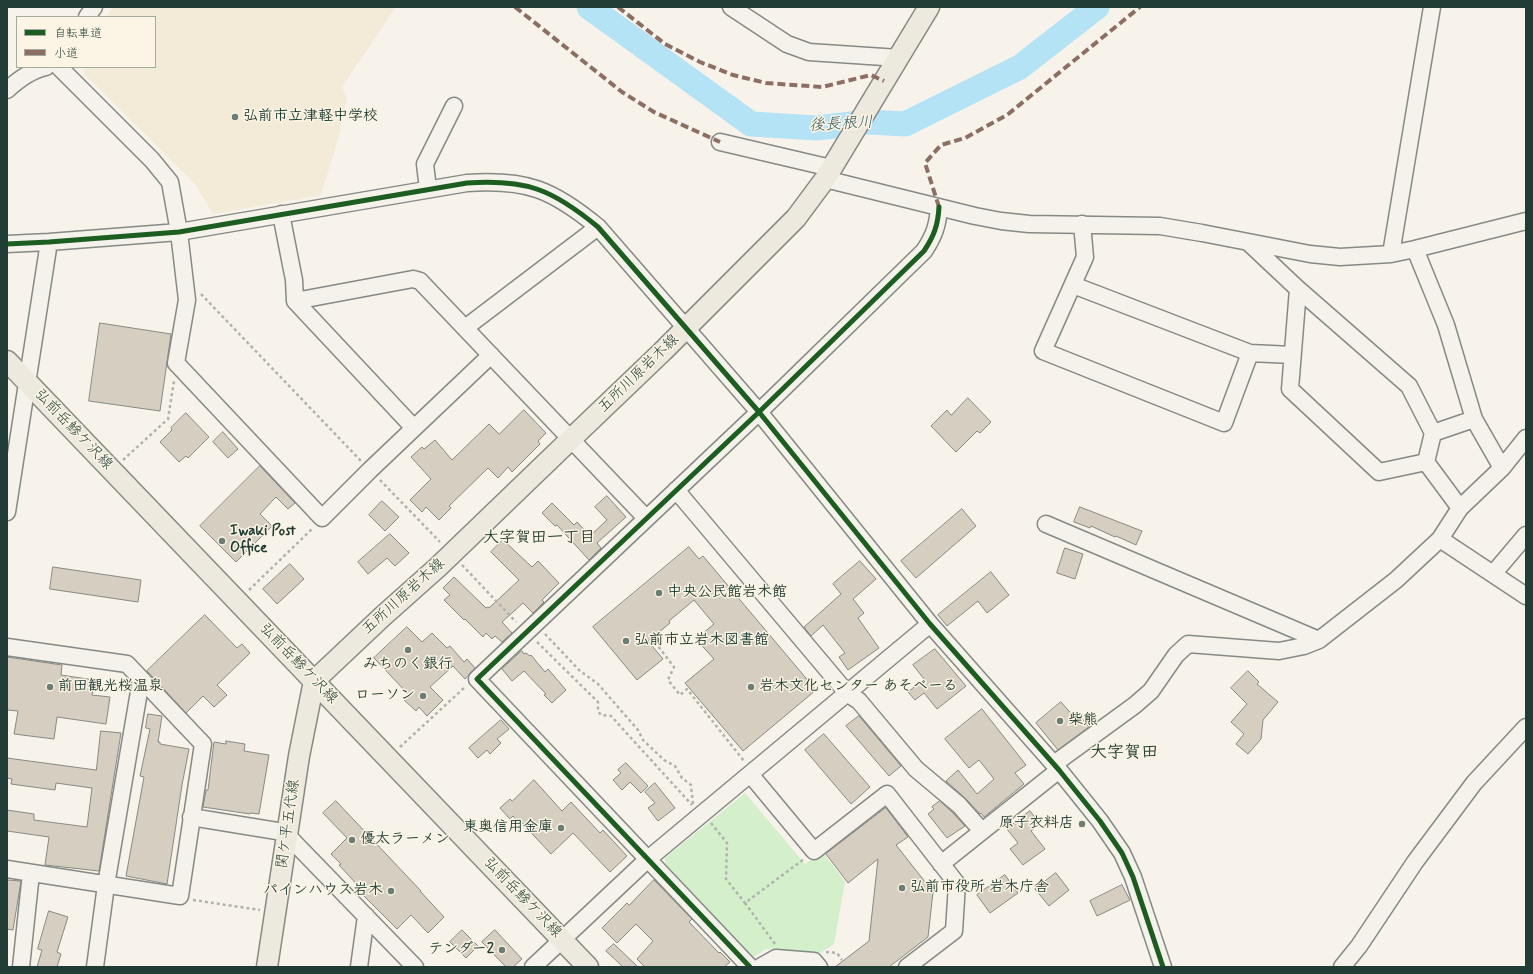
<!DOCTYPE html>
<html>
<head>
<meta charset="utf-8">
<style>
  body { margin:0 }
  #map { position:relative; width:1533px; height:974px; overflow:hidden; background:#f7f3ea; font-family:Mynerve,"Klee One",sans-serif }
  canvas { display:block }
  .frame { position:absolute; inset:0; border:8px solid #1f3d34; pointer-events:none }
  .legend { position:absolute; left:16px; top:16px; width:140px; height:52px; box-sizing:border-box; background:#fcf5e5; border:1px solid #a4ab9e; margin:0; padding:5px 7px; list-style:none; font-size:12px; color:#1f3d34 }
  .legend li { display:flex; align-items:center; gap:8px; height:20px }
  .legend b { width:20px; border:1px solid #a4ab9e }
</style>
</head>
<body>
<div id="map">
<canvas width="1533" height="974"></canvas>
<div class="frame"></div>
<ul class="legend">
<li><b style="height:5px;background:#1b5e20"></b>自転車道</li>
<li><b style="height:5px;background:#8d6e63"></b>小道</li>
</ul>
</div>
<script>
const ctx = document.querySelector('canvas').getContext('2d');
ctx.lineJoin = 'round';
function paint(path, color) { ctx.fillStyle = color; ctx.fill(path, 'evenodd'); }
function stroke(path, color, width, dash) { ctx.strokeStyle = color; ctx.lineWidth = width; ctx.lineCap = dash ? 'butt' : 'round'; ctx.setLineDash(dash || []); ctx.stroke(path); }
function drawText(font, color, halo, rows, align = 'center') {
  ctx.font = font + ' Mynerve,"Klee One",sans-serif'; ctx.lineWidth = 3; ctx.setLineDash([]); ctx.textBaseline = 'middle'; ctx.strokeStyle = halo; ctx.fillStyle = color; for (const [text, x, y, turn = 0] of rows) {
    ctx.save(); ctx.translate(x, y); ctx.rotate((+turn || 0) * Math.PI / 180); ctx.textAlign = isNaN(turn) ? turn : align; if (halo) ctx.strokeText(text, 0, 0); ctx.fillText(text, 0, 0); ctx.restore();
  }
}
const built = new Path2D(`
  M113 7H396L342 87 347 98 339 136 321 195 213 214 195 184 85 75 83 67H155V17H106Z`);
const green = new Path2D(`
  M745 793 805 864 822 851 845 882 834 944 819 954 766 949 751 959 665 867V858Z`);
const river = new Path2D(`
  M589 7 751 124 817 128 868 122 905 124 1020 67 1097 7`);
const building = new Path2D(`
  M100 323 171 334 160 411 89 401Z
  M968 398 991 422 980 433 977 431 956 452 931 426 947 410 951 415Z
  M524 410 546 433 538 441 540 444 512 472 508 467 498 478 488 468 449 506 451 508 439 520 426 507 422 512 410 500 431 479 411 457 422 447 424 449 435 440 452 460 489 424 499 434Z
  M186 413 209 437 188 458 186 456 179 462 160 442 172 430 171 428Z
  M223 432 238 449 228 458 213 442Z
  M260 466 295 503 288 509 276 497 260 514 272 526 236 562 200 526Z
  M607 496 626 517 597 543 601 548 589 560 557 525 555 526 542 513 552 503 574 525 577 522 590 536 607 520 595 507Z
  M382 501 399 517 385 531 369 515Z
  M1080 507 1142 531 1136 545 1116 536 1115 537 1091 526 1090 528 1074 522Z
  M962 509 976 526 916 578 901 561Z
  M390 534 409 553 395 566 387 558 368 574 358 562Z
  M503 540 532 567 538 561 559 583 542 600 544 602 533 613 523 603 502 622 512 633 502 642 495 636 492 639 486 633 483 637 465 619 464 620 444 600 450 595 443 588 454 577 486 608 488 607 489 608 519 580 491 552Z
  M689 547 699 559 703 556 816 690 743 751 685 683 714 659 696 639 714 624 694 600 669 621 670 623 648 641 663 659 637 680 593 627Z
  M1065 548 1083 554 1075 579 1057 573Z
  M860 561 876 579 853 599 864 613 858 618 879 648 848 670 839 657 845 653 823 625 811 636 804 627 841 594 833 584Z
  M290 564 304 579 277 604 263 589Z
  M53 567 141 580 138 602 50 589Z
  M991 572 1009 595 987 613 978 601 947 626 938 615Z
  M205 615 237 648 242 644 250 653 217 685 227 695 214 707 203 696 186 713 147 671Z
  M407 627 422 642 432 633 447 648 450 646 464 662 467 659 475 668 465 679 453 666 430 687 443 700 427 716 419 707 416 711 403 699 408 694 374 658Z
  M935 649 966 686 937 709 924 693 915 700 908 692 924 679 913 665Z
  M522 651 524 654 526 653 530 656 531 655 545 672 548 669 566 690 552 703 544 695 546 694 524 671 512 681 502 669Z
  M7 657 62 665 61 675 94 680 92 695 110 697 106 724 57 717 54 739 14 734 18 711 7 710Z
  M1248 671 1259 682 1257 684 1278 702 1263 720 1261 739 1248 754 1236 744 1244 734 1231 722 1247 704 1231 688Z
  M1061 702 1076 719 1080 716 1089 727 1058 750 1036 723Z
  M982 709 1026 765 1015 773 1024 784 984 817 981 813 980 814 965 798 946 781 958 770 977 794 994 779 979 760 969 768 945 739Z
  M148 714 162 716 158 742H160V744L189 749 182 785 167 884 126 876 144 777 140 776 150 729 146 728Z
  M859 716 901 766 889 776 846 726Z
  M501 720 509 729 497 739 501 743 490 754 487 750 478 758 469 748Z
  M101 731 121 733 99 871 45 865 49 837 7 831V810L34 814V820L87 827 92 788 56 783 55 790 11 784 12 779 7 778V758L96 770Z
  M824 734 870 787 851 804 805 750Z
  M226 741 245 744 244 751 269 755 259 814 250 813V814L203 807 206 790H208L214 742 226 744Z
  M626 763 648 786 641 793 630 782 622 790 613 780 621 773 618 770Z
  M534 780 562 811 571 802 600 833 603 830 627 856 610 872 573 833 551 854 522 823 520 824 513 816 510 819 500 808 510 799 512 801Z
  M655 783 675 808 658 821 648 808 655 803 645 792Z
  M336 801 421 891H420L444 917 428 933 411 915 397 929 360 892 362 890 339 865 341 864 331 854 347 838 323 813Z
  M940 801 952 812 965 826 947 838 928 814 934 809 932 807Z
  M886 808 908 837 896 845 933 892 928 937 889 967H835L869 941 878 859 848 883 826 854Z
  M1030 811 1040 824 1031 831 1045 849 1023 865 1010 849 1018 843 1007 829Z
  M1056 873 1069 890 1049 906 1035 889Z
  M1005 875 1018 893 990 913 977 895Z
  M7 880 21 881 13 930 7 929Z
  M654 880 692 919 689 922 719 953 720 952 730 962 724 967H645L637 959 653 941 636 924 617 943 602 928 627 903 629 905Z
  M1122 885 1130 900 1097 916 1090 901Z
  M49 911 68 917 57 952 61 954 57 967H37L42 950 38 949Z
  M462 930 478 946 466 958 450 942Z
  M495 930 522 959 513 967H506L482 942Z
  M614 944 638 967H623L606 951Z`);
const path = new Path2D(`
  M201 294 361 461
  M123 460 168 419 174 381
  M380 480 440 542
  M462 565 516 622
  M249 590 313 528
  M545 634 579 670 598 684 638 730 643 740 664 760 675 766 682 778 691 785 693 804
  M537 642 598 702V711L601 715 611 716 692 805
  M655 642 674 667 668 680 680 695 687 689 744 761
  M400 747 465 687
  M711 823 727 843 726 879 745 903
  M193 900 260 910
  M775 944 745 903 804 859
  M826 952 837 953 842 960`);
const minor = new Path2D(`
  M731 7 787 44 809 52 899 58
  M87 17 94 7
  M59 67 152 160 170 182 179 232 187 300 176 363 322 518 370 470 491 355
  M7 90C18 80 31 70 46 67
  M720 142 831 168
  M825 179 975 216 1001 221 1029 224 1160 226 1202 233 1310 254 1340 257 1391 254 1415 249
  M428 189 425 164 454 106
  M281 214 294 280 295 301 414 428
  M1082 224 1085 257 1043 351 1224 423 1250 353
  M1248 242 1298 289 1409 386 1433 433 1474 419
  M7 244 49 242 179 232 467 183C526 179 552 189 598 227L759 412 930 624 1059 770 1100 821 1122 853 1133 877 1163 967
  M1391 254 1432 7
  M1073 285 1250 353 1292 355
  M1298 289 1290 389 1379 472 1426 462 1433 433
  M295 301 413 279 420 281 646 518
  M465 328 598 227
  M1426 462 1460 508
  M1502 468 1474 419 1446 325 1415 249 1526 221
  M676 490 847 693 859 701 916 769 959 805 982 831
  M7 512 49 242
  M1046 524 1319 640
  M1440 539 1526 596
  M1493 574 1526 535
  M7 647 127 664 203 744 180 896 7 869
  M1054 764 1135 705 1151 691 1176 655 1188 644 1279 651 1304 646 1319 640 1396 580 1440 539 1460 508 1502 468 1526 438
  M750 774 814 851 887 794 957 884 954 931 907 967
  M191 817 277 831 287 835 415 967
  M941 864 1059 770
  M21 967 31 873
  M95 967 106 885 141 680
  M359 967 366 916
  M533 967 648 859 930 624
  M750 967 477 679 759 412 924 251C934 236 938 225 939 207
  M760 967 776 958 814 961 819 967
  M1342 967 1359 946 1415 862 1474 783 1526 727`);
const major = new Path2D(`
  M7 361 588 967
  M314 681 383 616 438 567 571 439 663 351 796 218 825 179 929 7
  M267 967 299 756 314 681`);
const quiet = new Path2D(`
  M515 7 622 92 654 112 720 142
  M618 7 665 44 700 62 733 75 766 83 822 87 871 75 884 81
  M939 207 925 163 941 145 965 138 1007 115 1140 7`);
const cycleway = new Path2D(`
  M7 244 49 242 179 232 467 183C526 179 552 189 598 227L759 412 930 624 1059 770 1100 821 1122 853 1133 877 1163 967
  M750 967 477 679 759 412 924 251C934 236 938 225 939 207`);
const markers = [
  [235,117,4,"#6b7d74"],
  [222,541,4,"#6b7d74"],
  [659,593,4,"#6b7d74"],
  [626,641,4,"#6b7d74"],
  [408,650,4,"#6b7d74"],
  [50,687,4,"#6b7d74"],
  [751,687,4,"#6b7d74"],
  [423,696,4,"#6b7d74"],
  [1060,721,4,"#6b7d74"],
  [1082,824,4,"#6b7d74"],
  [561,828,4,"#6b7d74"],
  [352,840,4,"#6b7d74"],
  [902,888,4,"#6b7d74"],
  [391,891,4,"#6b7d74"],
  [502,950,4,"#6b7d74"]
];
const poiNames = [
  ["弘前市立津軽中学校",243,117],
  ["Iwaki Post",230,532],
  ["Office",230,549],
  ["中央公民館岩木館",667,593],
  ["弘前市立岩木図書館",634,641],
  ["みちのく銀行",408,665,"center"],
  ["前田観光桜温泉",58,687],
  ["岩木文化センター あそべーる",759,687],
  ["ローソン",415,696,"right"],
  ["柴熊",1068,721],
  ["原子衣料店",1074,824,"right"],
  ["東奥信用金庫",553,828,"right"],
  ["優太ラーメン",360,840],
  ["弘前市役所 岩木庁舎",910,888],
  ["パインハウス岩木",383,891,"right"],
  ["テンダー2",494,950,"right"]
];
const streetNames = [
  ["五所川原岩木線",639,374,-44],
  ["弘前岳鰺ケ沢線",73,430,46],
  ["五所川原岩木線",404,597,-42],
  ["弘前岳鰺ケ沢線",298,664,46],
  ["関ケ平五代線",289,824,-82],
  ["弘前岳鰺ケ沢線",522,898,46]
];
const waterNames = [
  ["後長根川",841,125,-3]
];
const neighbourhoodNames = [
  ["大字賀田一丁目",539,539]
];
const quarterNames = [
  ["大字賀田",1124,753]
];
paint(built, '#f3ead8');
paint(green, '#d3f0cb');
stroke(river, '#b4e3f5', 25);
paint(building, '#d5cec1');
stroke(building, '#868984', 1);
stroke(minor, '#868984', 19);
stroke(major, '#868984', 23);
stroke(path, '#b0b2ad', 2.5, [3, 3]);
stroke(minor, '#f5f2ec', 16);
stroke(major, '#eee9df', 20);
stroke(quiet, '#8d6e63', 4, [8, 4]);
stroke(cycleway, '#1b5e20', 5);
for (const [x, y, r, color] of markers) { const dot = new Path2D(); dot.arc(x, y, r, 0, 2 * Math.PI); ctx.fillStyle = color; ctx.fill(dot); stroke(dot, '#fcf5e5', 1.5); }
drawText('bold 15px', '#1f3d34', '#fcf5e5', poiNames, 'left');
drawText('15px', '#1f3d34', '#fcf5e5', streetNames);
drawText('italic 16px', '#375d5c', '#fcf5e5', waterNames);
drawText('bold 16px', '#1f3d34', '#fcf5e5', neighbourhoodNames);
drawText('bold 17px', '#1f3d34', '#fcf5e5', quarterNames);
</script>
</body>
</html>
